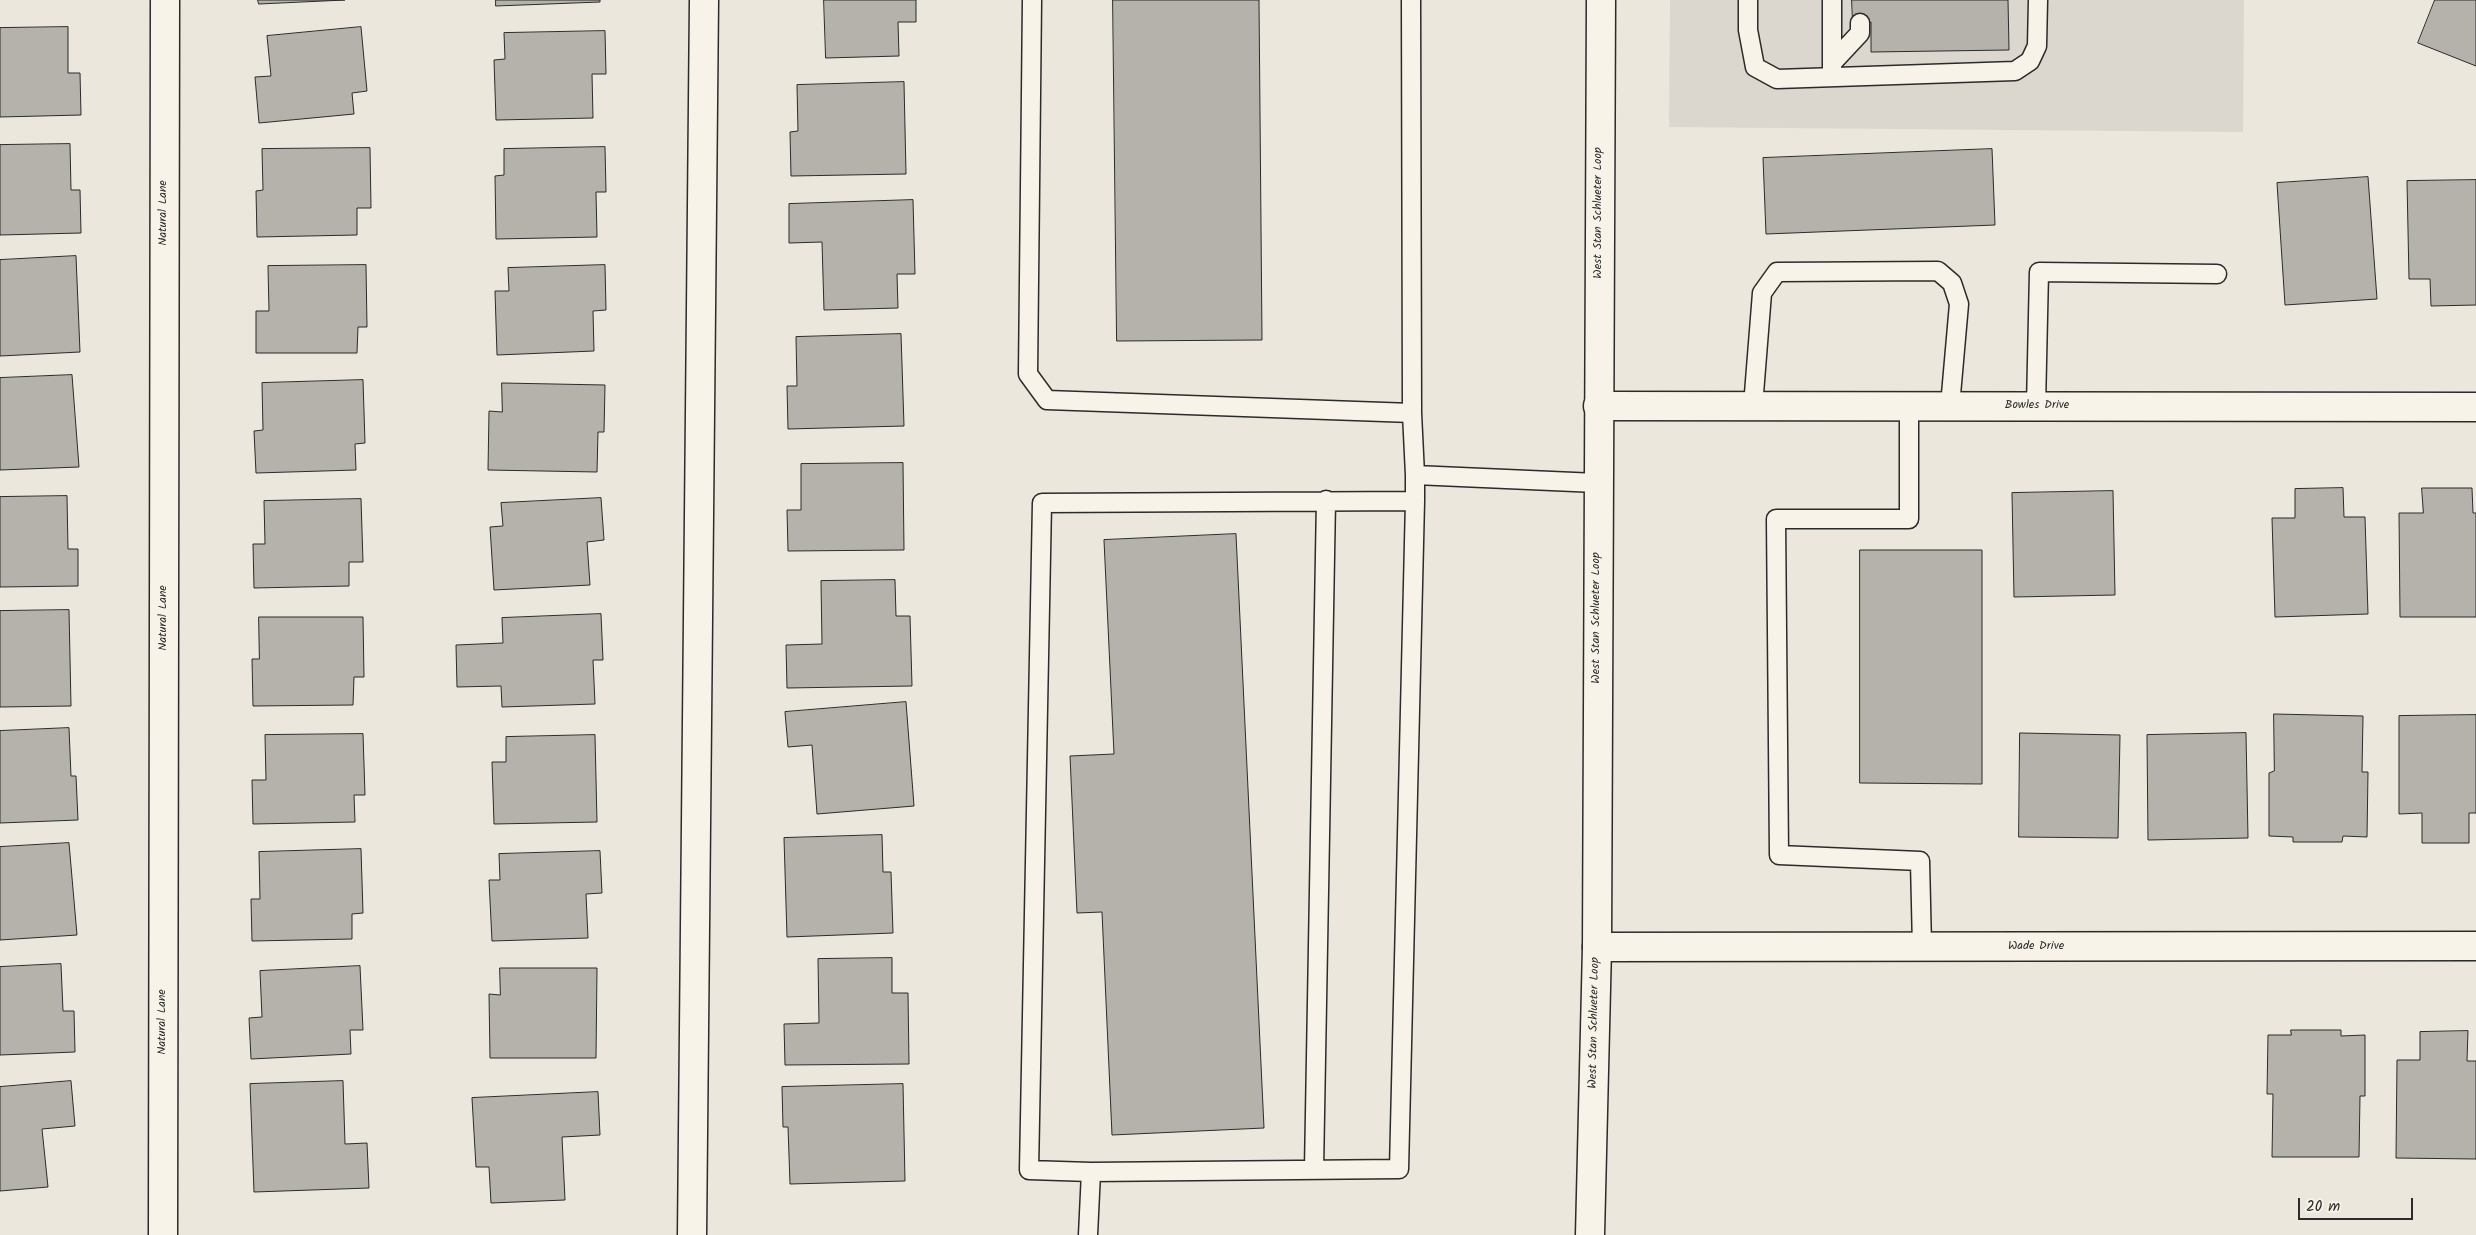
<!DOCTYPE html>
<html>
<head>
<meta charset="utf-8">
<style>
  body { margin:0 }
  #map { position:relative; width:2476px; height:1235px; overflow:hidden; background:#ebe7dd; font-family:Kalam,sans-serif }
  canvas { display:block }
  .scale { position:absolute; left:2298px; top:1198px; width:115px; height:22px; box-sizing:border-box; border:2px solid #2b2b2b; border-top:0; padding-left:6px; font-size:15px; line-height:18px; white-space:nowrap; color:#2b2b2b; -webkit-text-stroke:4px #f7f3e8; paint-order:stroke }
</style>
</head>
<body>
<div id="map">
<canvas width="2476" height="1235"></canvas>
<div class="scale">20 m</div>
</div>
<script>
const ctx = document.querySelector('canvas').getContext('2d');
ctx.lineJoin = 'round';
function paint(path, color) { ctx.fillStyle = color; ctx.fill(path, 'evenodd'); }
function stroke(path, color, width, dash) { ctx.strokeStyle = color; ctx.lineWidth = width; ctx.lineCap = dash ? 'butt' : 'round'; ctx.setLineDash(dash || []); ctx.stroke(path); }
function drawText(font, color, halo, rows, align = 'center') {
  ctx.font = font + ' Kalam,sans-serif'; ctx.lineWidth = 4; ctx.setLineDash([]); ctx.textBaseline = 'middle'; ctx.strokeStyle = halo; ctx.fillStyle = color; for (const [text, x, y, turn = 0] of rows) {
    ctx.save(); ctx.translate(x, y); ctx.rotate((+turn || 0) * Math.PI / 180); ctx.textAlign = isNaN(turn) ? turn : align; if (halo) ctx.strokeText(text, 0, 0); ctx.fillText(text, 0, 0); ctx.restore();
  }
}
const built = new Path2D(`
  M1670 0H2244L2243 132 1669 127Z`);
const building = new Path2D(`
  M258 0H345L259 4Z
  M496 0H600V2L496 6Z
  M824 0H916V22H898L899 56 826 58Z
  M1113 0H1259L1262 340 1117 341Z
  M1852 0H2008L2009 50 1871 52V22L1853 23Z
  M2435 0H2476V66L2418 43Z
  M68 27V73H80L81 115 0 117V28Z
  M361 27 367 91 352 93 354 114 259 123 255 77 271 76 267 36Z
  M605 31 606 74H592L593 118 496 120 494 60 505 59 504 33Z
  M904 82 906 174 791 176 790 132 798 131 797 85Z
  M70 144 71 190H80L81 233 0 235V145Z
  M605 147 606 192H596L597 237 496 239 495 176 504 175V149Z
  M370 148 371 208H357V235L257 237 256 191 263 190 262 149Z
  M1992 149 1995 225 1766 234 1763 158Z
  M2368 177 2377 299 2285 305 2277 183Z
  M2476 180V305L2431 306 2430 279H2409L2407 181Z
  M913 200 915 274H897L898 308 824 310 822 242 789 243V204Z
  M76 256 80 352 0 356V260Z
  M366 265 367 327H358L357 353H256V311H269L268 266Z
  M605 265 606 310 593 311 594 351 497 355 495 291H509L508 268Z
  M901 334 904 426 788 429 787 386H797L796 337Z
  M72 375 79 467 0 470V378Z
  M363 380 365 443 355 444 356 470 256 473 254 431 263 430 262 383Z
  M502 383 605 385 604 432H598L597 472 488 470 489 411 502 412Z
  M903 463 904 550 788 551 787 510H801V464Z
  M2343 488 2344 517H2365L2368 614 2275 617 2272 518H2295V489Z
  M2422 488H2472L2473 513H2476V617H2400L2399 513H2423Z
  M2113 491 2115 595 2014 597 2012 493Z
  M67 496 68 549H78V586L0 587V497Z
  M601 498 604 540 587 542 590 585 494 590 490 527 503 526 501 503Z
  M361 499 363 562H349V586L254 588 253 544H265L264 501Z
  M1236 534 1264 1128 1112 1135 1102 912 1077 913 1070 756 1114 754 1104 540Z
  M1860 550H1982V784L1860 783Z
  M895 580 896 616H910L912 686 787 688 786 645 822 644 821 581Z
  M69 610 71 706 0 707V611Z
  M601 614 603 660H593L595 704 502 707 501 686 457 687 456 645 503 643 502 618Z
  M259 617H363L364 677H354L353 705 253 706 252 659H259Z
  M906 702 914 806 817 814 812 745 788 747 785 712Z
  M2274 714 2363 716 2362 772H2368L2367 837 2343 836 2342 842H2293V837L2269 836V773L2274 771Z
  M2476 715V813H2469V843H2422V813L2399 814V716Z
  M69 728 71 776H76L78 820 0 823V731Z
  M2020 733 2120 735 2118 838 2019 837Z
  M2246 733 2248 838 2148 840 2147 735Z
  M363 734 365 795H354L355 822 253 824 252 780H266L265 735Z
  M595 735 597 822 494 824 492 762H506V737Z
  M882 835 883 872H891L893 933 787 937 784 838Z
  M69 843 77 935 0 940V847Z
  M361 849 363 913 352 914V939L252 941 251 899H260L259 852Z
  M600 851 602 893 586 894 588 938 492 941 489 880H500L499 854Z
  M892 958V993H908L909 1064 785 1065 784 1024 819 1023 818 959Z
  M61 964 63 1011H74L75 1052 0 1055V967Z
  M360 966 363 1030H350L351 1054 251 1059 249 1018 262 1017 260 971Z
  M500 968H597L596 1058H490L489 994 500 995Z
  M2291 1030H2341V1036L2365 1035V1096H2360L2359 1157H2272L2273 1094H2267L2268 1035H2291Z
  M2468 1031 2467 1061H2476V1159L2396 1158 2397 1060H2420V1032Z
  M71 1081 75 1126 42 1129 48 1187 0 1191V1087Z
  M343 1081 345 1144 367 1143 369 1188 254 1192 250 1084Z
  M903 1084 905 1181 790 1184 788 1127H783L782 1087Z
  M598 1092 600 1135 562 1137 565 1200 491 1203 489 1167H476L472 1098Z`);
const lane = new Path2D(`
  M1032 0 1028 374 1047 400 1412 413
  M1411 0 1412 413 1415 475
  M1748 0V30L1755 67 1777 79 2015 71 2030 61 2037 46 2038 0
  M1832 0V76
  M1832 63 1860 33V23
  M1753 406 1762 293 1777 272 1938 271 1952 283 1959 304 1950 406
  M2036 406 2039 272 2217 274
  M1909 407V519H1776L1779 855 1920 861 1922 947
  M1415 501 1042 503 1029 1170 1091 1172 1399 1169 1415 501V475L1597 483
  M1314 1169 1326 500
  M1088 1235 1091 1172`);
const street = new Path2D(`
  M1598 406 2476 407
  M1597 947 2476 946
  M163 1235 165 0
  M692 1235 704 0`);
const secondary = new Path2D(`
  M1590 1235 1597 947 1601 0`);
const streetNames = [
  ["Natural Lane",164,213,-90],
  ["West Stan Schlueter Loop",1599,213,-90],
  ["Bowles Drive",2037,406],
  ["Natural Lane",164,618,-90],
  ["West Stan Schlueter Loop",1597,618,-90],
  ["Wade Drive",2036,947],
  ["Natural Lane",163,1022,-90],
  ["West Stan Schlueter Loop",1595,1023,-89]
];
paint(built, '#dbd7ce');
paint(building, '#b5b2ab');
stroke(building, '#2b2b2b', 1);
stroke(lane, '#2b2b2b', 21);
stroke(street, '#2b2b2b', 31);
stroke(secondary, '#2b2b2b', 31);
stroke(lane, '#f7f3e8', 18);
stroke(street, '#f7f3e8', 28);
stroke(secondary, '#f7f3e8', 28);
drawText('12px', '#2b2b2b', '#f7f3e8', streetNames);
</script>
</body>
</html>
